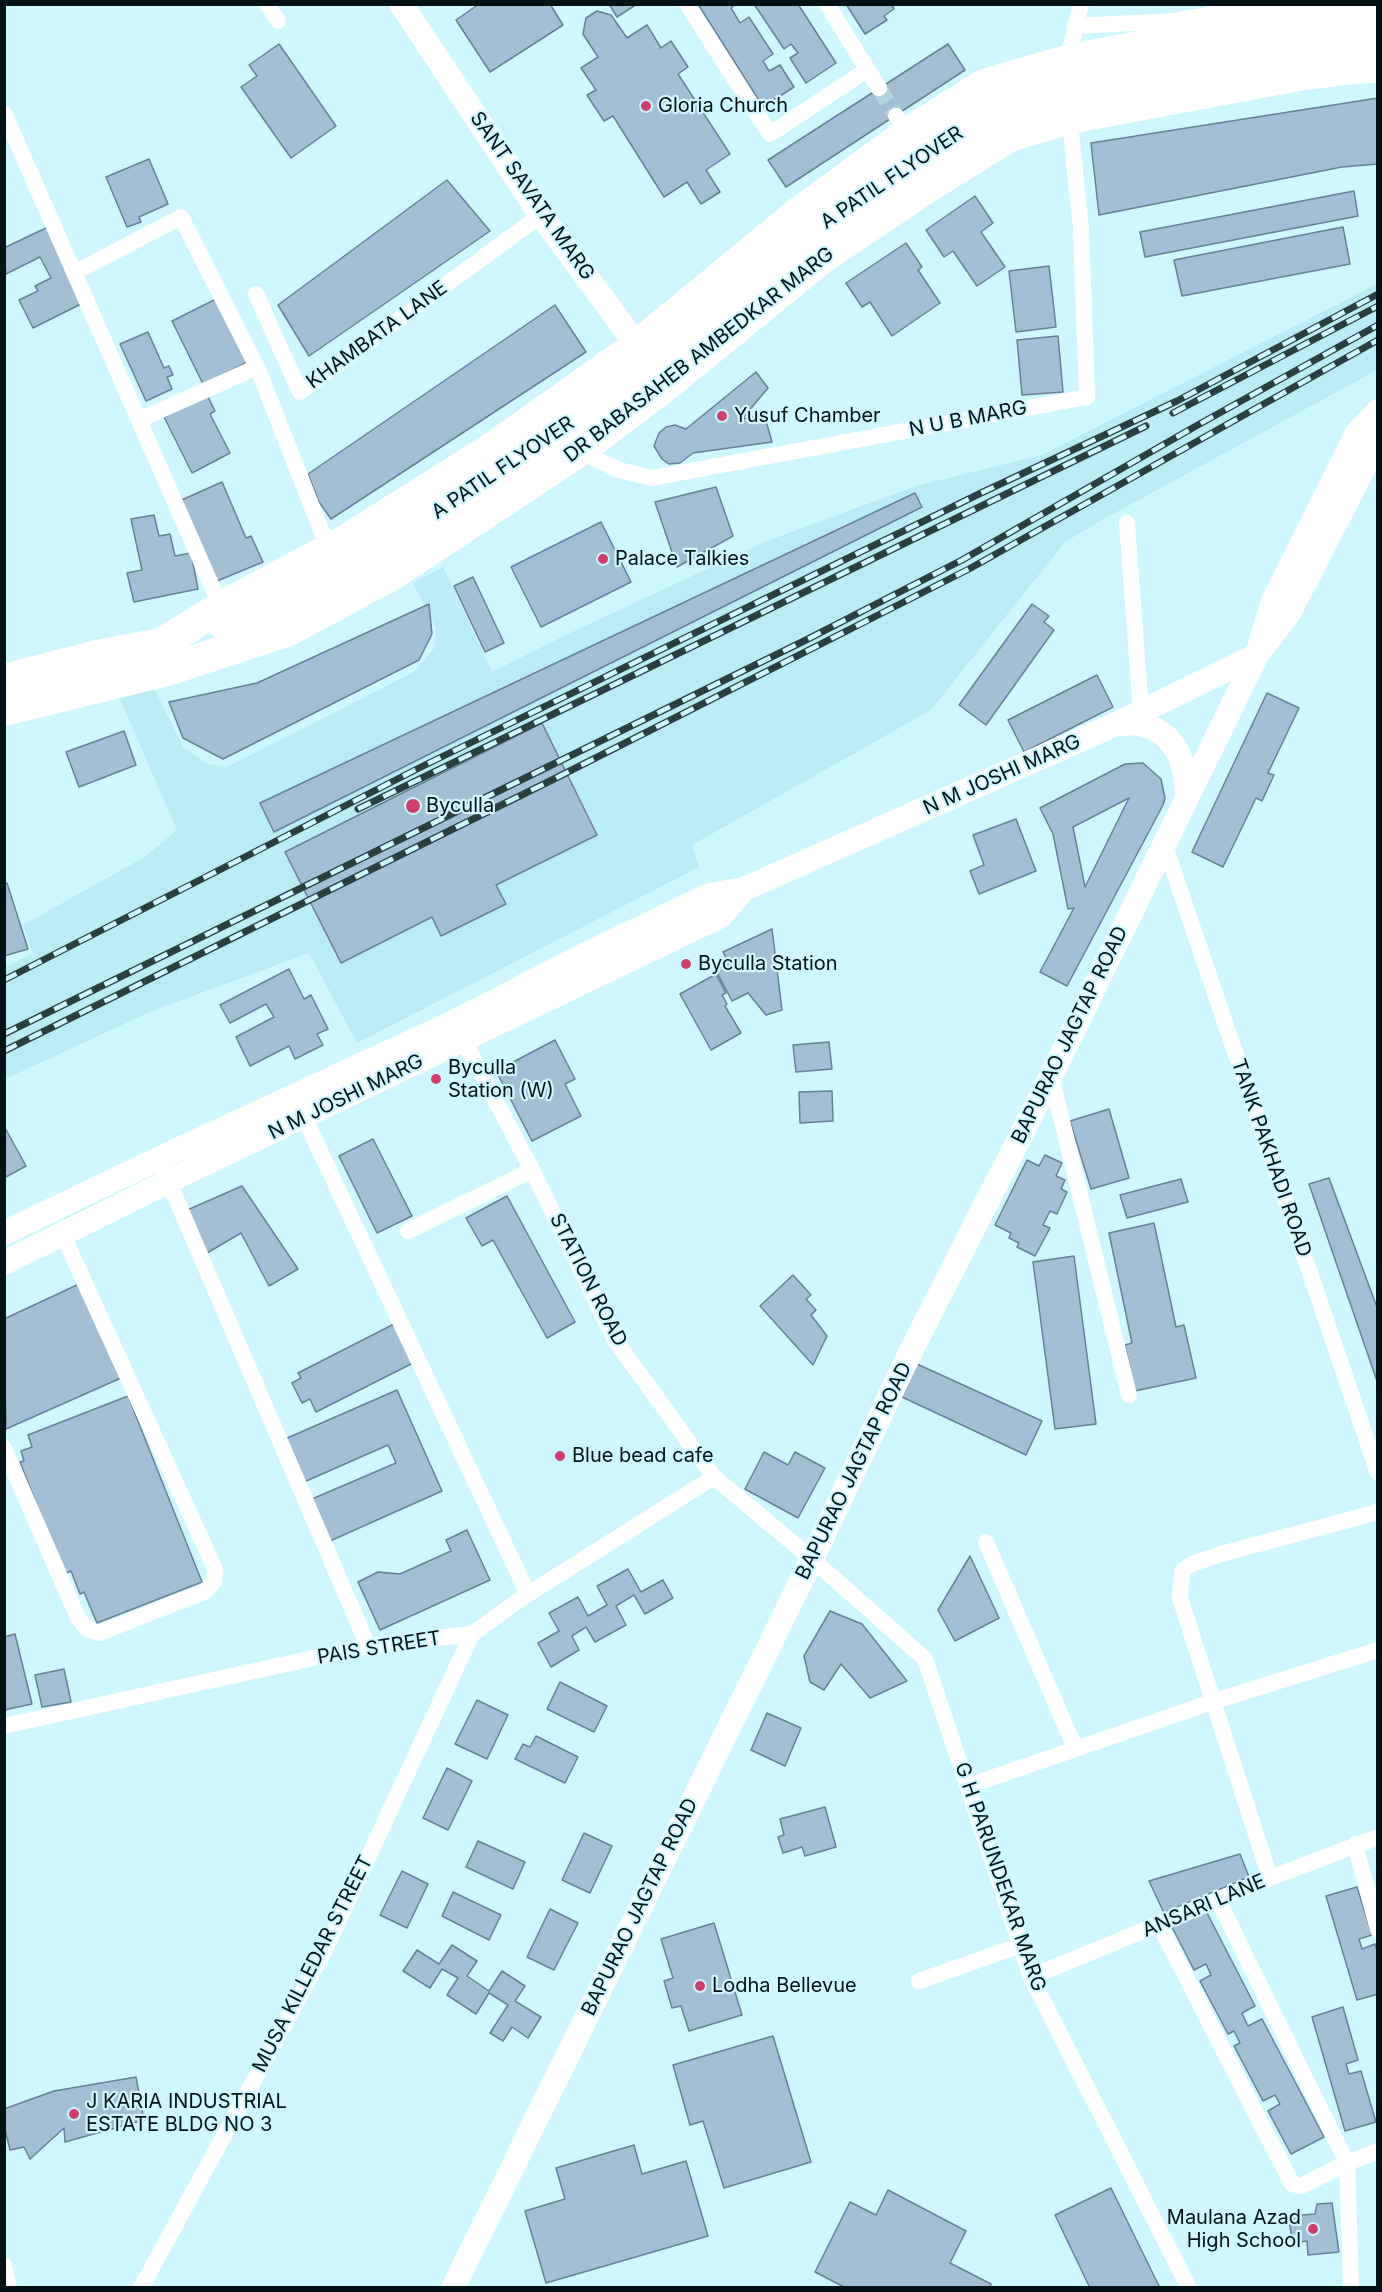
<!DOCTYPE html>
<html>
<head>
<meta charset="utf-8">
<style>
  body { margin:0 }
  #map { position:relative; width:1382px; height:2292px; overflow:hidden; background:#cef7ff; font-family:Inter,sans-serif }
  canvas { display:block }
  .frame { position:absolute; inset:0; border:6px solid #041215; pointer-events:none }
</style>
</head>
<body>
<div id="map">
<canvas width="1382" height="2292"></canvas>
<div class="frame"></div>
</div>
<script>
const ctx = document.querySelector('canvas').getContext('2d');
ctx.lineJoin = 'round';
function paint(path, color) { ctx.fillStyle = color; ctx.fill(path, 'evenodd'); }
function stroke(path, color, width, dash) { ctx.strokeStyle = color; ctx.lineWidth = width; ctx.lineCap = dash ? 'butt' : 'round'; ctx.setLineDash(dash || []); ctx.stroke(path); }
function drawText(font, color, halo, rows, align = 'center') {
  ctx.font = font + ' Inter,sans-serif'; ctx.lineWidth = 4.5; ctx.setLineDash([]); ctx.textBaseline = 'middle'; ctx.strokeStyle = halo; ctx.fillStyle = color; for (const [text, x, y, turn = 0] of rows) {
    ctx.save(); ctx.translate(x, y); ctx.rotate((+turn || 0) * Math.PI / 180); ctx.textAlign = isNaN(turn) ? turn : align; if (halo) ctx.strokeText(text, 0, 0); ctx.fillText(text, 0, 0); ctx.restore();
  }
}
const built = new Path2D(`
  M1377 284V370L1100 521 1065 542 931 710 692 845 699 867 357 1043 309 953 152 1011 5 1079V967L33 953 23 925 145 857 177 830 120 699 154 688 183 747 208 764 227 767 414 672 435 647 436 628 413 583 443 567 492 672 568 634 767 541 916 486 1042 455Z`);
const building = new Path2D(`
  M479 4H550L563 25 490 72 456 20Z
  M609 4H637L617 17Z
  M698 4H736L731 8 740 23 749 17 773 54 763 61 769 71 780 65 794 87 763 107Z
  M754 4H798L836 63 806 83 790 58 798 53 791 44 784 49Z
  M846 4H891L894 9 884 16 887 20 865 34Z
  M597 11 611 15 627 38 647 25 661 48 671 41 688 67 678 74 730 154 706 170 720 192 701 204 687 182 664 197 613 116 604 121 587 95 596 90 581 68 598 57 583 34 586 18Z
  M279 44 336 126 291 158 241 87 257 76 249 65Z
  M948 44 965 70 786 187 768 160Z
  M1378 98V164L1342 167 1099 215 1091 143Z
  M149 159 168 204 139 217 141 222 127 227 106 177Z
  M447 180 490 231 309 356 278 305Z
  M1354 191 1358 216 1145 257 1140 232Z
  M975 196 993 223 981 232 1005 267 977 286 953 251 944 257 926 230Z
  M48 227 85 302 33 328 19 300 38 291 35 286 51 278 40 257 6 274 4 248Z
  M1343 227 1350 264 1182 296 1174 260Z
  M906 243 922 267 918 270 940 303 892 336 870 302 862 307 846 283Z
  M1049 266 1056 327 1016 332 1009 271Z
  M216 299 248 362 203 384 172 321Z
  M555 305 586 352 331 519 319 502 308 474Z
  M148 332 164 368 169 366 173 375 167 377 172 389 146 401 120 344Z
  M1058 336 1063 392 1022 395 1017 340Z
  M756 372 768 388 742 419 764 414 772 442 693 453 680 463 669 464 662 459 654 446 659 433 666 427 675 425 686 429Z
  M207 395 215 411 210 414 230 453 192 473 164 417Z
  M222 482 246 538 251 536 263 562 217 581 177 502Z
  M716 487 733 536 677 567 655 502Z
  M915 493 922 507 274 832 260 803Z
  M154 515 159 536 170 534 175 556 191 553 198 589 134 602 127 573 142 570 131 519Z
  M601 522 631 582 541 627 511 567Z
  M473 577 504 643 485 652 454 586Z
  M429 604 432 634 419 660 223 759 183 738 169 702 257 683Z
  M1032 604 1049 616 1044 622 1054 630 986 725 959 705Z
  M1097 675 1113 707 1024 752 1008 720Z
  M1267 693 1299 708 1268 773 1274 775 1262 801 1256 798 1223 867 1192 852Z
  M542 723 597 835 496 885 506 904 441 936 432 917 341 963 285 852Z
  M124 731 136 765 79 787 66 752Z
  M1143 763 1161 779 1165 798 1163 805 1067 986 1040 972 1074 908 1068 909 1053 834 1040 808 1125 764ZM1129 798 1085 887 1073 827Z
  M1016 819 1036 871 979 894 970 871 984 865 973 835Z
  M7 883 28 949 4 956V884Z
  M772 929 782 1010 766 1015 748 993 732 1001 713 965 726 958 723 952Z
  M289 969 304 999 311 995 328 1029 317 1034 323 1045 295 1059 289 1046 250 1066 236 1037 274 1017 266 1004 230 1023 220 1005Z
  M716 974 726 993 722 995 727 1004 725 1006 741 1033 711 1050 680 994Z
  M555 1040 575 1079 565 1084 581 1116 532 1141 496 1071Z
  M829 1042 832 1069 796 1072 793 1045Z
  M832 1091 833 1121 800 1123 799 1092Z
  M1109 1109 1129 1178 1091 1189 1070 1121Z
  M4 1126 26 1166 4 1178Z
  M373 1139 412 1216 377 1233 339 1156Z
  M1045 1155 1062 1163 1056 1176 1065 1180 1061 1189 1067 1192 1057 1214 1050 1211 1043 1225 1050 1228 1035 1256 1017 1247 1019 1243 1009 1238 1011 1233 995 1225 1027 1160 1039 1166Z
  M1329 1178 1378 1310V1384L1309 1184Z
  M1181 1179 1188 1202 1127 1218 1120 1195Z
  M242 1186 298 1269 269 1286 241 1233 207 1253 185 1211Z
  M507 1196 575 1322 547 1338 493 1240 482 1246 466 1218Z
  M1154 1223 1176 1327 1184 1325 1196 1378 1135 1391 1125 1345 1132 1343 1109 1233Z
  M1074 1256 1096 1424 1055 1429 1033 1262Z
  M793 1275 811 1295 806 1299 816 1310 811 1315 827 1336 813 1365 760 1306Z
  M79 1284 121 1378 6 1429 4 1319Z
  M394 1324 413 1363 316 1412 310 1399 302 1403 292 1383 301 1378 298 1373Z
  M917 1364 1042 1421 1026 1455 902 1397Z
  M397 1390 442 1491 330 1541 312 1499 396 1463 388 1445 304 1482 285 1439Z
  M128 1396 202 1582 97 1623 84 1592 80 1594 71 1571 64 1574 20 1462 24 1461 21 1451 32 1447 28 1435Z
  M764 1452 788 1465 795 1452 825 1468 798 1518 745 1489Z
  M467 1530 490 1580 380 1630 358 1582 378 1572 400 1574 451 1551 446 1540Z
  M970 1556 999 1618 955 1641 938 1610Z
  M628 1569 641 1592 663 1580 673 1598 645 1614 634 1595 616 1606 626 1625 595 1642 586 1627 572 1636 579 1650 551 1667 538 1643 559 1631 549 1613 578 1597 588 1616 607 1605 597 1586Z
  M830 1611 862 1624 907 1681 870 1698 841 1664 824 1690 810 1682 804 1656Z
  M15 1634 32 1704 4 1710V1637Z
  M64 1669 71 1702 42 1707 35 1675Z
  M560 1682 607 1706 594 1732 547 1709Z
  M477 1700 508 1715 487 1759 455 1744Z
  M767 1713 801 1728 785 1766 751 1750Z
  M536 1736 578 1757 565 1783 515 1759 523 1744 530 1747Z
  M447 1768 472 1781 448 1830 423 1818Z
  M825 1807 836 1847 805 1856 802 1847 783 1853 778 1837 784 1835 780 1819Z
  M584 1833 612 1846 590 1893 562 1880Z
  M478 1841 525 1862 513 1889 466 1867Z
  M1240 1854 1249 1877 1164 1913 1149 1881Z
  M402 1871 428 1884 407 1928 380 1915Z
  M1357 1887 1372 1935 1359 1939 1362 1949 1375 1944 1378 1954V1994L1357 2000 1326 1896Z
  M453 1892 501 1915 489 1940 442 1916Z
  M550 1909 578 1923 554 1970 527 1957Z
  M1205 1909 1255 2006 1242 2013 1248 2026 1262 2019 1324 2137 1291 2154 1268 2111 1280 2104 1275 2095 1263 2101 1234 2046 1240 2043 1234 2031 1228 2034 1200 1981 1211 1975 1206 1964 1194 1970 1172 1927Z
  M714 1923 742 2015 689 2031 681 2006 672 2008 664 1981 673 1978 661 1939Z
  M452 1945 477 1961 467 1976 489 1991 502 1971 525 1986 515 2001 541 2017 528 2038 512 2027 503 2041 490 2033 508 2005 489 1993 476 2014 447 1995 458 1978 442 1969 430 1988 403 1971 417 1950 439 1964Z
  M1343 2007 1358 2060 1346 2064 1349 2074 1361 2071 1376 2122 1345 2131 1312 2017Z
  M773 2036 811 2162 724 2188 703 2121 690 2125 673 2065Z
  M136 2077 144 2120 65 2142 64 2128 30 2159 24 2147 10 2150 4 2125V2109L54 2091Z
  M634 2145 642 2174 686 2161 708 2236 546 2283 525 2211 565 2199 556 2168Z
  M1111 2188 1160 2288H1090L1055 2215Z
  M888 2190 966 2231 950 2263 991 2284 990 2288H846L815 2272 850 2202 876 2215Z
  M1332 2203 1339 2252 1308 2255 1307 2241 1293 2243 1288 2216 1315 2214 1317 2204Z`);
const streetTunnel = new Path2D(`
  M879 88 896 116`);
const street = new Path2D(`
  M267 4 278 21
  M687 4 770 134 867 70
  M827 4 879 88
  M1075 26 1173 21 1273 4
  M1066 66 1081 4
  M4 113 221 607
  M896 116 908 133
  M74 273 181 217 257 367 329 550
  M256 294 300 392 541 215
  M139 420 257 367
  M579 451 619 470 652 478 1087 397 1081 229 1069 113
  M1127 523 1141 712
  M1164 843 1378 1473
  M459 1031 532 1170 615 1340 714 1477 812 1559 925 1659 1031 1977 1189 2288
  M1051 1076 1129 1395
  M304 1117 528 1594
  M165 1173 368 1646
  M408 1231 532 1170
  M4 1448 78 1618 87 1629 99 1633 206 1591 214 1581 215 1569 62 1233
  M986 1542 1075 1748
  M4 1726 368 1646 472 1634 528 1594 714 1477
  M968 1786 1215 1701 1378 1650
  M1355 1844 1378 1930
  M1270 1878 1180 1598 1182 1571 1192 1564 1221 1554 1378 1512
  M1218 1900 1347 2163 1351 2288
  M1159 1924 1292 2184 1301 2186 1347 2163 1378 2151
  M1031 1977 1270 1878 1378 1837
  M919 1981 1021 1945
  M4 2265 9 2288
  M141 2288 326 1948 472 1634`);
const secondary = new Path2D(`
  M401 4 541 215 648 360
  M1116 724C1125 724 1136 722 1144 725 1178 735 1186 765 1187 796
  M4 1233 160 1158 454 1022 588 953 709 895 744 889 1116 724 1257 655 1289 613 1378 441
  M4 1263 169 1181 721 916 744 889
  M453 2288 812 1559 913 1347 1051 1076 1257 655 1272 603 1357 433 1378 411`);
const highway = new Path2D(`
  M224 624 287 600 362 560 504 470 639 374 811 234 983 117 998 109 1055 93 1295 49 1378 40
  M4 680 97 656 161 644 221 607 345 541 491 449 638 345 796 215 908 133 984 85 1066 61 1253 25 1378 12
  M4 710 167 670 289 630 393 574 579 451 666 385 823 257 929 186 1010 136 1069 118 1299 75 1353 68 1378 67`);
const rail = new Path2D(`
  M1173 413 1378 306
  M358 809 1146 426
  M4 980 421 767 981 493 1177 401 1378 294
  M4 1034 806 640 962 560 1196 426 1378 325
  M4 1051 550 781 969 569 1378 340`);
const markers = [
  [646,106,6,"#cc3f6f"],
  [722,416,6,"#cc3f6f"],
  [603,559,6,"#cc3f6f"],
  [413,806,8,"#cc3f6f"],
  [686,964,6,"#cc3f6f"],
  [436,1079,6,"#cc3f6f"],
  [560,1456,6,"#cc3f6f"],
  [700,1986,6,"#cc3f6f"],
  [74,2114,6,"#cc3f6f"],
  [1313,2229,6,"#cc3f6f"]
];
const poiNames = [
  ["Gloria Church",658,106],
  ["Yusuf Chamber",734,416],
  ["Palace Talkies",615,559],
  ["Byculla",426,806],
  ["Byculla Station",698,964],
  ["Byculla",448,1068],
  ["Station (W)",448,1091],
  ["Blue bead cafe",572,1456],
  ["Lodha Bellevue",712,1986],
  ["J KARIA INDUSTRIAL",86,2102],
  ["ESTATE BLDG NO 3",86,2125],
  ["Maulana Azad",1301,2218,"right"],
  ["High School",1301,2241,"right"]
];
const streetNames = [
  ["A PATIL FLYOVER",892,178,-34],
  ["SANT SAVATA MARG",532,196,55],
  ["KHAMBATA LANE",377,335,-36],
  ["DR BABASAHEB AMBEDKAR MARG",699,355,-38],
  ["N U B MARG",968,419,-11],
  ["A PATIL FLYOVER",503,468,-34],
  ["N M JOSHI MARG",1002,775,-24],
  ["BAPURAO JAGTAP ROAD",1070,1035,-64],
  ["N M JOSHI MARG",346,1097,-26],
  ["TANK PAKHADI ROAD",1271,1158,71],
  ["STATION ROAD",588,1280,63],
  ["BAPURAO JAGTAP ROAD",854,1471,-64],
  ["PAIS STREET",379,1648,-9],
  ["G H PARUNDEKAR MARG",1000,1877,71],
  ["ANSARI LANE",1204,1906,-23],
  ["BAPURAO JAGTAP ROAD",640,1907,-64],
  ["MUSA KILLEDAR STREET",313,1964,-63]
];
paint(built, '#b9ecf5');
paint(building, '#a3bfd5');
stroke(building, '#668195', 1.5);
stroke(streetTunnel, '#b0d5dc', 16, [16, 8]);
stroke(street, '#fff', 16);
stroke(secondary, '#fff', 24);
stroke(highway, '#fff', 32);
stroke(rail, '#2b3f43', 7);
stroke(rail, '#cef7ff', 4.5, [14]);
for (const [x, y, r, color] of markers) { const dot = new Path2D(); dot.arc(x, y, r, 0, 2 * Math.PI); ctx.fillStyle = color; ctx.fill(dot); stroke(dot, '#cef7ff', 2); }
drawText('20px', '#041215', '#cef7ff', poiNames, 'left');
drawText('20px', '#041215', '#cef7ff', streetNames);
</script>
</body>
</html>
